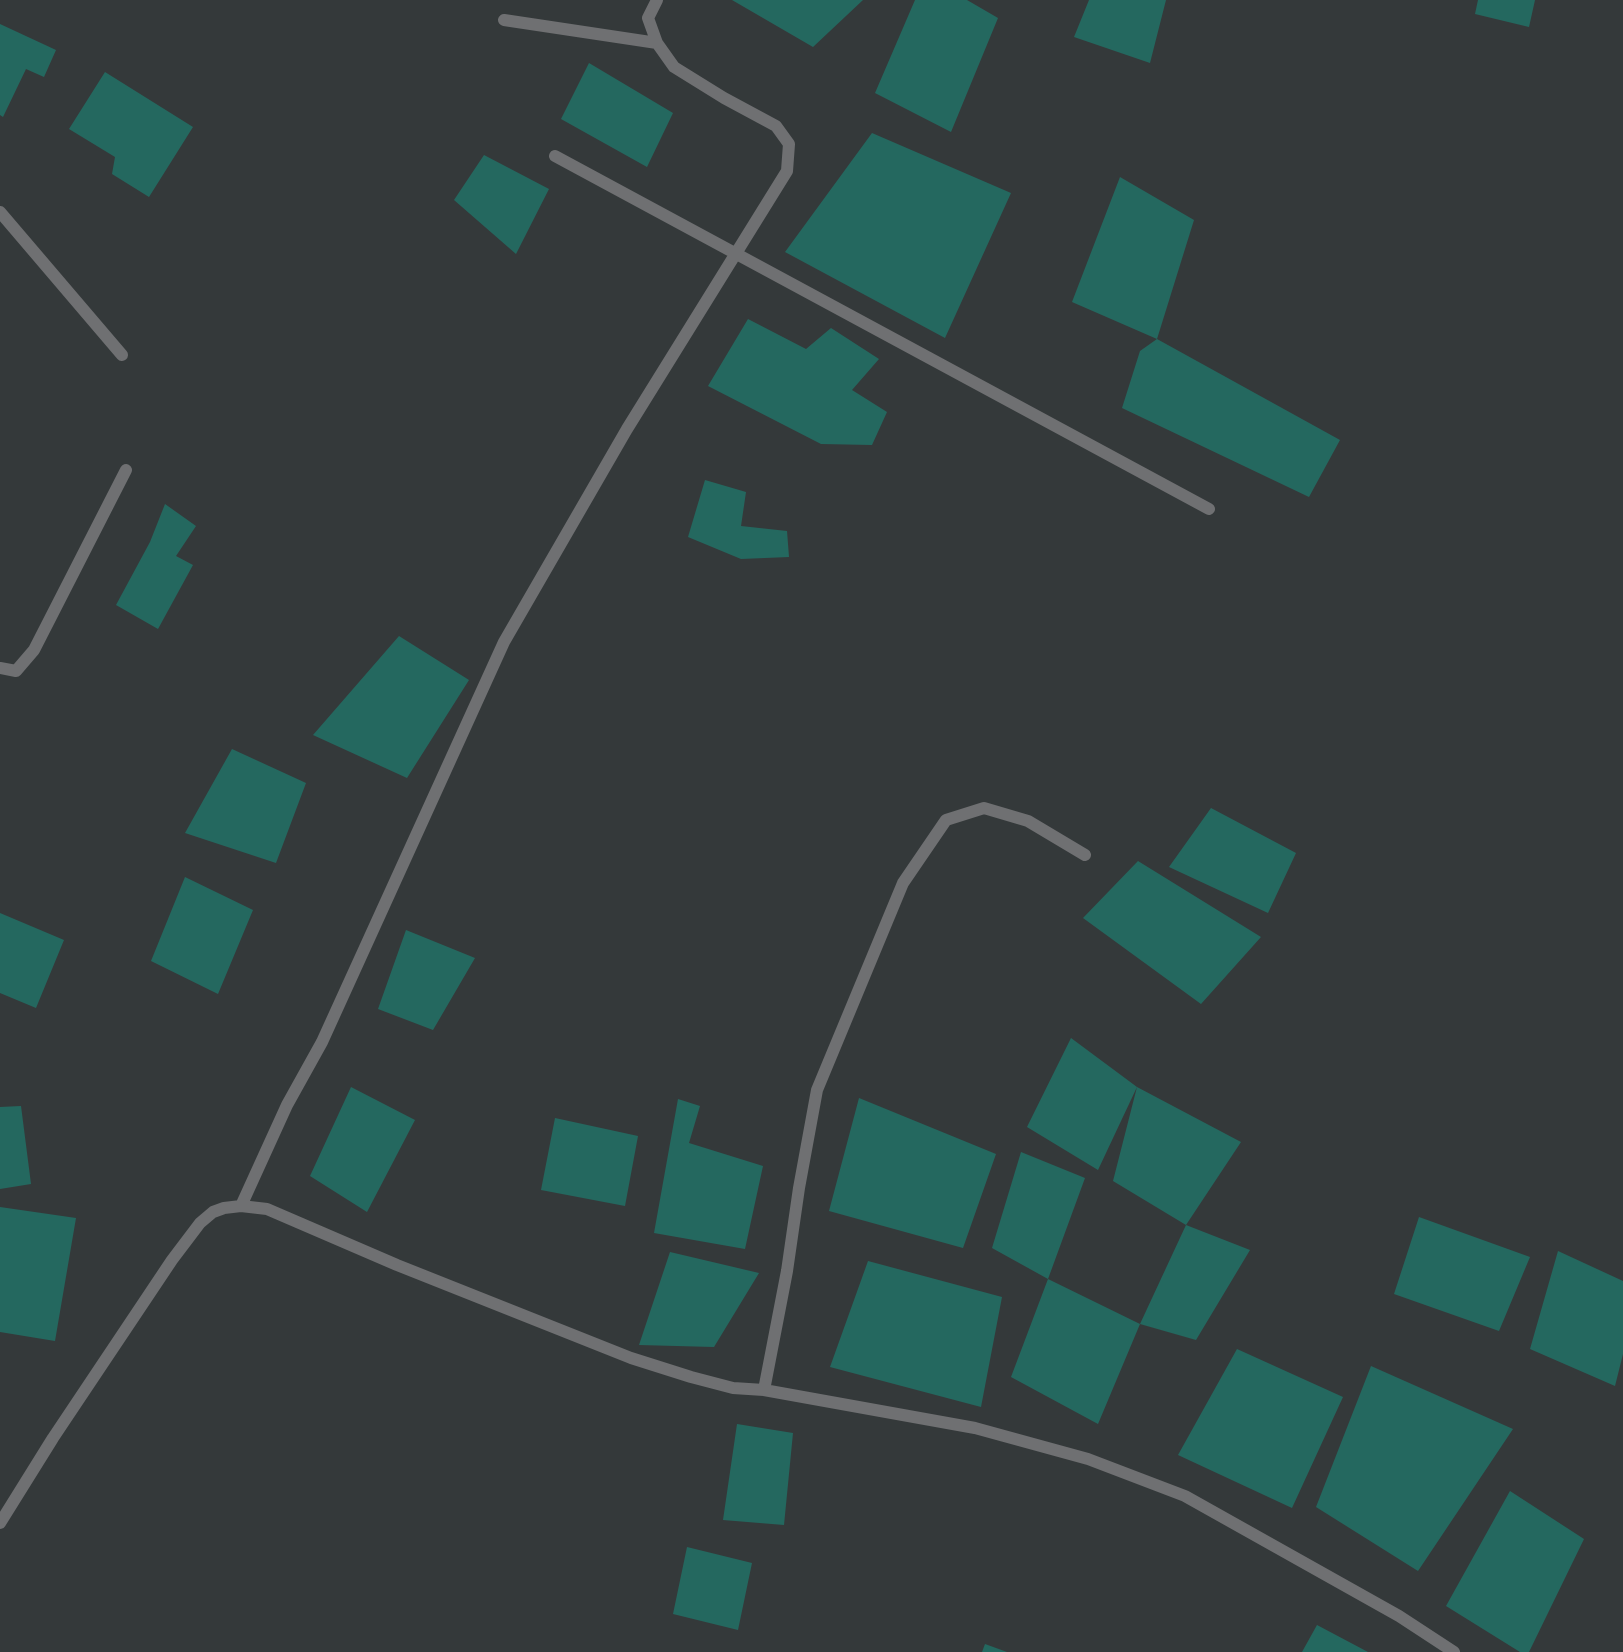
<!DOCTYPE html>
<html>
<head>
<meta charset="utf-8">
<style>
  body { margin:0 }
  canvas { display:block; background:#34393a }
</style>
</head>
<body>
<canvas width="1623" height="1652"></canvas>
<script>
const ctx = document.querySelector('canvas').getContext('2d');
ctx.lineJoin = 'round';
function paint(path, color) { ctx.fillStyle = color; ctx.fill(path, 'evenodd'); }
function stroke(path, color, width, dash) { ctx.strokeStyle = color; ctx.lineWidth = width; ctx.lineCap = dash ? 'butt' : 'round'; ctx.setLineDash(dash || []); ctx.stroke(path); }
const building = new Path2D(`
  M732 0H863L813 47Z
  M915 0H967L998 18 951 132 875 93Z
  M1089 0H1166L1150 63 1074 37Z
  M1478 0H1535L1529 27 1475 14Z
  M0 24 56 50 44 77 26 69 3 117 0 115Z
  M589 63 673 113 647 167 561 119Z
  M105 72 193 127 149 197 112 174 115 157 69 129Z
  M872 133 1011 193 945 338 785 252Z
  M484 155 549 189 516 254 454 200Z
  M1120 177 1194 220 1157 339 1072 302Z
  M748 319 806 349 831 328 879 359 852 390 887 412 872 445 821 444 708 386Z
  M1157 339 1340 440 1309 497 1122 408 1140 351Z
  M705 480 746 492 741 526 787 531 789 557 741 559 688 537Z
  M165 504 196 526 176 556 193 565 158 629 116 605 150 542Z
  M399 636 469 680 407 778 313 735Z
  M232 749 306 783 276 863 185 833Z
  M1211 808 1296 853 1268 913 1169 867Z
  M1138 861 1261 937 1201 1004 1083 918Z
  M185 877 253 910 218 994 151 961Z
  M0 913 64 940 36 1008 0 993Z
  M406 930 475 958 433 1030 378 1009Z
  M1071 1038 1137 1087 1241 1142 1186 1225 1113 1181 1137 1087 1098 1170 1027 1127Z
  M351 1087 415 1120 367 1212 310 1176Z
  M859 1098 996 1154 963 1248 829 1211Z
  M678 1099 700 1106 689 1143 763 1166 745 1249 654 1233Z
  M21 1106 31 1184 0 1189V1107Z
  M555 1118 638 1136 625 1206 541 1190Z
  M1021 1152 1085 1178 1048 1279 992 1248Z
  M0 1207 76 1218 55 1341 0 1332Z
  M1419 1217 1530 1257 1499 1331 1394 1294Z
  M1186 1225 1250 1250 1196 1340 1140 1324 1098 1424 1011 1377 1048 1279 1140 1324Z
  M1558 1251 1623 1281V1354L1615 1386 1530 1349Z
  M670 1252 759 1273 714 1347 639 1345Z
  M868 1261 1002 1297 981 1407 830 1367Z
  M1237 1349 1343 1397 1292 1508 1178 1455Z
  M1371 1366 1513 1429 1418 1571 1316 1507Z
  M737 1424 793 1433 784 1525 723 1520Z
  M1510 1491 1584 1539 1529 1652H1520L1446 1606Z
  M687 1547 752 1563 738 1630 673 1614Z
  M1317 1625 1368 1652H1302Z
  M985 1644 1007 1652H982Z`);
const minor = new Path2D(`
  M504 20 657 43
  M555 156 1209 509
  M0 212 122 355
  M0 668 16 671 34 650 126 470
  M241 1206 287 1105 322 1042 504 642 627 429 787 171 789 144 776 126 724 98 674 67 657 43 648 18 657 0
  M764 1390 787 1271 799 1188 817 1090 903 883 946 820 984 808 1028 821 1085 855
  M0 1523 53 1438 172 1260 200 1223 213 1212 224 1208 241 1206 267 1209 397 1265 631 1358 691 1377 733 1388 764 1390 975 1428 1088 1459 1185 1496 1399 1616 1454 1652`);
paint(building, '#24685f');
stroke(minor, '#6f7072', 12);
</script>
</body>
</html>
